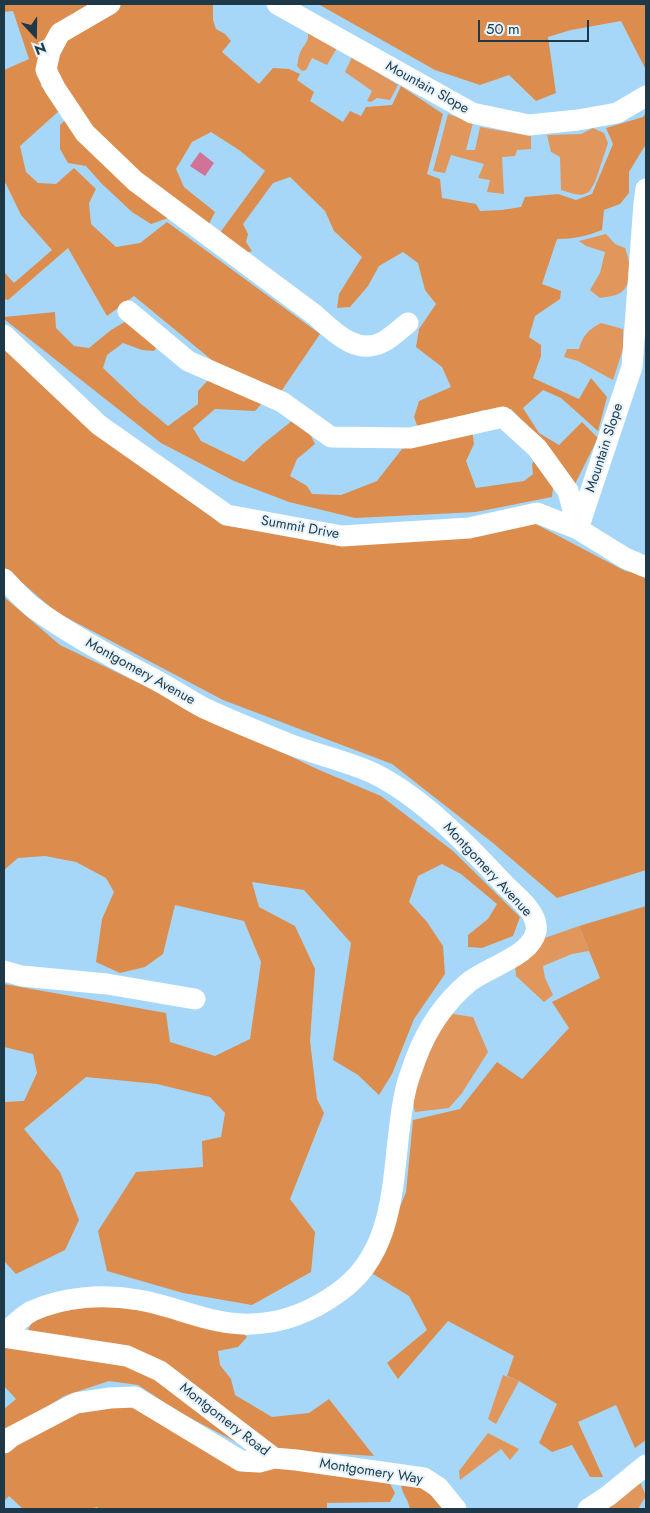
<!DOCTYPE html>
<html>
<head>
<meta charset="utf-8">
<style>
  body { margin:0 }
  #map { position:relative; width:650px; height:1513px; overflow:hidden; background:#a6d7f8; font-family:Jost,sans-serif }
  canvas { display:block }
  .frame { position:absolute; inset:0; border:5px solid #1f3848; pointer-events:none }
  .north { position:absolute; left:10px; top:10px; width:50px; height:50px; -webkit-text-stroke:4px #e6f3fb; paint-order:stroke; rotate:159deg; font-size:14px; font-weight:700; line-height:20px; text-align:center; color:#1f3848 }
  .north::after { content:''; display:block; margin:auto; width:18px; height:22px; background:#1f3848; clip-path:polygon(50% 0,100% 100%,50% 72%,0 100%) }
  .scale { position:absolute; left:478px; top:20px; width:111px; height:22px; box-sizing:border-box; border:2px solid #1f3848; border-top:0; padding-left:6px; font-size:15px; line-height:18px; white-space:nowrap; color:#1f3848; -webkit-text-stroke:4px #e6f3fb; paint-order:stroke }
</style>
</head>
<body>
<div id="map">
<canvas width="650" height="1513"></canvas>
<div class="frame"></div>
<div class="north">N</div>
<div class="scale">50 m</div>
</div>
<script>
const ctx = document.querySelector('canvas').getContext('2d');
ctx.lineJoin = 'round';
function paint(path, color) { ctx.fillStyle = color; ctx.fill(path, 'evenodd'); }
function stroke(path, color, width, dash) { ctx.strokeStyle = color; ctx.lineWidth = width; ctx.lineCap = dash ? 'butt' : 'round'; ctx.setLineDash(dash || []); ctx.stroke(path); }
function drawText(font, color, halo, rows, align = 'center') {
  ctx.font = font + ' Jost,sans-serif'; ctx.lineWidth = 4; ctx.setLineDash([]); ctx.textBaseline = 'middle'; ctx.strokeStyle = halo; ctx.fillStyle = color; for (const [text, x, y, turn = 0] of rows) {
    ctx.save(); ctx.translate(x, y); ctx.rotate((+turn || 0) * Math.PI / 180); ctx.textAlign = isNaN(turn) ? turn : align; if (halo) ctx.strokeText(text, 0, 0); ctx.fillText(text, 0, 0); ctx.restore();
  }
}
const green = new Path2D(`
  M307 31 337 48 327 65 312 58 306 70 302 71 297 66C298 62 298 57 300 53 303 45 311 41 307 31Z
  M352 57 398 85 390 100 377 98 371 102 367 101 372 91 345 72Z
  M448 114 473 123 466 150H475L480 127 531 136V149L517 150 515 156 502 157 504 194 487 192 490 180 478 178 484 164 451 155 445 173 433 171Z
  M593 128 604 133 608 143 595 182 589 192 581 195 574 194 561 190 560 157 551 152 547 135 581 134Z
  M606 234 615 244 625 248C630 262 635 283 620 293 615 296 606 297 600 298L590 290 600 273 605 252 586 246 579 241Z
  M601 323 623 329V349L613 380 578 361 564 357 567 349H579C583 335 588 330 601 323Z
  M579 926 589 951 572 954 543 966 545 978 553 995 544 1002 516 976 515 965 542 939Z
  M446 1013 473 1017 488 1052 462 1093 449 1108 415 1112 412 1100 424 1058Z
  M503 1375 519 1381 496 1424 488 1419Z
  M488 1433 519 1449 510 1460 501 1449 460 1480 459 1471Z
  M640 1482 646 1496 638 1509H604Z`);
const forest = new Path2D(`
  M4 4H90L41 55V86L60 110 20 146 26 172 38 183 56 184 74 168 96 189 89 203 91 224 116 247 140 243 167 222 320 334 280 393 230 375 134 296 107 316 68 248 8 300 4 299V272L14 283 52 250 21 215 6 184 4 182V70L29 59 13 11 4 12Z
  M121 4H213V20L216 29 225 34 231 41 222 52 259 84 273 68 289 69 300 74 297 80 314 92 310 101 343 122 350 111 361 116 366 107 392 105 401 86 443 114 427 174 440 179 442 198 476 204 480 211 502 210 521 207 525 197 558 194 576 200 592 194 613 144 606 128 643 117 646 113V144L629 172V193L620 204 604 210 602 230C587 236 574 239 557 239L542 284 561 291 560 299 535 316 529 337 541 345V356L533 378 579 399 591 378 607 397 598 431 561 398 543 390 523 408 539 433 559 445 582 422 598 438 575 484 543 442 511 409 484 410 418 428 414 417 419 401 451 387 442 367 416 347 419 329 436 304 425 290 418 263 403 252 379 266 368 286 350 307 337 308 339 294 362 257 334 231 325 211 290 177 273 183 243 224 248 234 246 242 252 251 242 254 219 234 265 171 239 150 211 132 192 142 176 169 184 187 215 212 207 228 91 131 53 70 69 37Z
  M318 4H646V70L621 21 571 30 548 37 556 93 536 101 509 75 480 85 435 70Z
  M67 118 174 216 151 224 132 212 101 183 86 166 68 163 60 149V125Z
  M55 312 56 328 74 346 89 348 111 330 128 320 159 344 154 351 142 350 123 343 107 355 103 368 140 403 168 426 198 404V391L211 377 265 400 255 411 215 409 193 428 201 441 244 462 263 444 293 420 310 434 315 444 297 459 290 476 307 486 312 494 341 495 377 481 402 449 428 440 472 430 474 444 466 461 476 488 524 481 533 474 532 464 536 457 554 479 552 497 476 512 355 518 289 502 234 481 161 443 4 319V317Z
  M4 347 156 475 222 525 341 544 532 522 625 571 646 575V870L557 898 493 843 392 764 223 700 56 612 4 567Z
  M4 597 60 645 317 769 381 796 453 851 520 917 513 936 482 948 468 947V935L488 919 497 904 461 874 442 864 418 876 409 902 427 922 443 946 445 974 414 1019 392 1074 379 1095 358 1075 333 1060 351 943 304 890 252 882 259 907 295 926 315 969 310 1041 317 1099 324 1113 290 1199 315 1232 311 1272 252 1305 183 1293 107 1271 98 1231 136 1172 203 1167 202 1141 221 1137 225 1113 210 1097 157 1084 86 1077 24 1129 60 1172 79 1220 65 1250 16 1274 4 1261V1102L24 1101 37 1073 33 1054 4 1047V984L166 1013 170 1042 215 1056 250 1039 261 962 244 921 175 905 163 954 145 967 120 973 96 962 102 919 114 892 106 878 76 862 45 856 18 858 4 870Z
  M646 906V1440L635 1448 616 1405 578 1422 603 1477H590L572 1445 552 1452 539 1443 557 1404 519 1381 507 1376 514 1356 448 1321 398 1379 387 1363 427 1330 409 1296 373 1274 406 1192 413 1120 460 1109 497 1062 522 1079 569 1028 552 1002 600 978 579 926Z
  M110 1302 240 1330 247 1337 238 1347 218 1351 220 1365 231 1379 235 1395 272 1417 309 1413 329 1399 374 1456 276 1450 190 1383 27 1332 34 1318 67 1309Z
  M4 1343 142 1369 249 1449 179 1412 138 1385 109 1381 64 1396 4 1434V1409L16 1399 4 1386Z
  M131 1402 245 1472 287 1464 387 1478 395 1493 390 1502 327 1503V1509H100L97 1507 90 1509H23L9 1496 4 1501V1452L82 1410Z
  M401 1481 421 1486 445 1509H410C408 1497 401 1495 401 1481Z`);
const water = new Path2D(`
  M200 152 214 163 205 176 190 166Z`);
const minor = new Path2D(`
  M110 4 60 33 50 51 46 70 55 88 85 133 135 181 315 315C333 331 356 356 383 342 391 338 400 329 408 323
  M277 4 472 113 529 125 578 120 617 113 646 96
  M128 311 188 361 282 402 331 437 410 438 503 417 537 448 568 491 578 529
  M4 335 99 425 227 515 342 536 469 528 537 513 578 529 625 558 646 567
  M578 529 632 367 644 203 646 189
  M4 579C14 589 24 601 35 609 72 636 113 658 154 679 171 688 187 699 204 708 230 720 257 731 284 742 313 754 344 760 373 773 422 797 468 845 505 885 516 896 539 913 536 931 532 956 487 967 469 982 445 1002 427 1029 416 1058 412 1070 407 1081 405 1093 390 1161 403 1247 339 1292 313 1311 284 1323 252 1324 212 1326 176 1306 139 1300 104 1294 65 1296 32 1311 22 1316 13 1326 4 1334
  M4 971 22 976 107 984 195 999
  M4 1337 127 1356 160 1371 274 1458
  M4 1443 11 1437 76 1403 110 1398 135 1397 241 1461 259 1462 274 1458 296 1460 424 1478 438 1487 456 1509
  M588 1509 608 1496 646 1465`);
const streetNames = [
  ["Mountain Slope",427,88,29],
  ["Mountain Slope",605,448,-72],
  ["Summit Drive",300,528,10],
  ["Montgomery Avenue",140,672,29],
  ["Montgomery Avenue",487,870,47],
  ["Montgomery Road",224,1420,38],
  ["Montgomery Way",371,1472,9]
];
paint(green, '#e1965b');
paint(forest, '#dc8d4e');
paint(water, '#d17396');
stroke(minor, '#fff', 21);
drawText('14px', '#1f3848', '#e6f3fb', streetNames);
</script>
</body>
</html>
